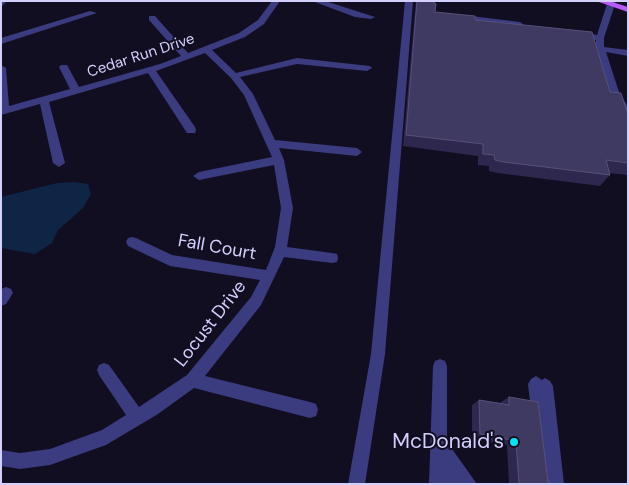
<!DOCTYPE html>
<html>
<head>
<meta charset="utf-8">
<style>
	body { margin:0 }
	#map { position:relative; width:629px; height:485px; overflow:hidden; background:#110e21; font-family:"DM Sans",sans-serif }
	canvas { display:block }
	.frame { position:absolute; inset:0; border:2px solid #d4d0fe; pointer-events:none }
</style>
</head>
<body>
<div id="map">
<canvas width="629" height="485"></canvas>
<div class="frame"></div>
</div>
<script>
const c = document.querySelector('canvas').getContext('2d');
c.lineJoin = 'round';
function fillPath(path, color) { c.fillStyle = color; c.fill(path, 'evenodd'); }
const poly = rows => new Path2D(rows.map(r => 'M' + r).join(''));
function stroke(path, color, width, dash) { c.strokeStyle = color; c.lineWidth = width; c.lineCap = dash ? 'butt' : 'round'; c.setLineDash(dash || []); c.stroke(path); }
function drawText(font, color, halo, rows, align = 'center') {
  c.font = font + ' "DM Sans",sans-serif'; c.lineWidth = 4; c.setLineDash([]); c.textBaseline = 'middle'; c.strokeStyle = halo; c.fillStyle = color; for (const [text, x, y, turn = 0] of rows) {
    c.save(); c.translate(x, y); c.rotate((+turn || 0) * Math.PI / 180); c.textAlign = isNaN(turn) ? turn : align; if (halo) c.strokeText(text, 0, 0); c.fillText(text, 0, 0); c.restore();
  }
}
const water = poly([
	[74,182,88,184,91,194,83,208,58,230,52,243,35,254,1,248,1,197,57,183]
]);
const minor = poly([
	[1,1,7,1,1,7,1,1],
	[272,1,280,1,264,24,245,37,212,50,236,73,297,58,370,66,372,68,367,71,297,64,240,77,253,94,275,140,357,148,362,152,357,156,279,148,284,160,293,208,287,247,332,253,337,254,338,258,337,262,332,263,284,257,261,305,205,376,310,402,316,404,318,410,316,416,310,418,194,388,158,414,106,445,50,465,20,469,1,466,1,450,20,453,50,449,102,430,126,415,99,375,97,370,99,365,104,363,109,365,139,407,187,375,251,297,260,280,170,266,128,246,126,242,128,238,132,237,136,238,172,255,266,270,275,247,281,208,274,165,199,180,193,176,199,172,272,157,244,95,231,78,205,53,156,71,195,127,196,130,195,133,187,133,148,73,49,102,65,163,59,167,53,163,40,104,1,115,1,65,6,68,9,106,70,89,59,67,61,65,67,65,79,87,160,64,181,56,149,20,149,16,155,16,188,53,239,33,258,20,272,1],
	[312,1,325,1,375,17,371,19,355,17,312,1],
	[405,1,413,1,385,354,365,484,348,484,371,354,405,1],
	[608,1,616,1,604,38,604,47,628,50,628,56,606,52,619,92,628,107,628,123,623,120,609,92,596,49,596,40,573,34,577,31,597,35,608,1],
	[90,11,97,13,1,44,1,38,90,11],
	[455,14,520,22,524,25,520,28,458,18,454,16,455,14],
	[6,287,11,289,13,293,6,304,1,306,1,289,6,287],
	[440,359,445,361,447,366,447,442,477,484,429,484,433,366,435,361,440,359],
	[536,376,542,380,545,378,550,381,553,386,564,484,547,484,543,444,536,443,534,437,528,384,531,379,536,376]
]);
const major = poly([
	[596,1,609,1,628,7,628,12,596,1]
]);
const wall = poly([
	[416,1,435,1,435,12,475,20,610,92,628,115,628,175,609,173,610,175,600,186,498,173,489,171,489,166,478,165,478,156,403,146],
	[509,397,548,482,553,484,509,484,507,445,472,438,472,405,479,400,501,403,501,402]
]);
const building = poly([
	[417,1,432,1,436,4,435,12,475,16,475,20,592,32,610,92,621,93,628,115,628,163,606,160,610,175,504,162,495,160,494,155,483,154,483,144,406,135,417,1],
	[509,397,538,402,548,482,553,484,519,484,516,441,480,434,479,400,509,405,509,397]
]);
const markers = [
	[514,442,5,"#07e2f2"]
];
const farStreetnames = [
	["Cedar Run Drive",141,56,-18]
];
const streetNames = [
	["Fall Court",217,248,10],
	["Locust Drive",211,324,-52]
];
const nearPoinames = [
	["McDonald's",504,442]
];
fillPath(water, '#0e2546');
fillPath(minor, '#3b3b7f');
fillPath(major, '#b95bfa');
fillPath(wall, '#2e284f');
fillPath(building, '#3f3a62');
stroke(building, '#57517a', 1);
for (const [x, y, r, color] of markers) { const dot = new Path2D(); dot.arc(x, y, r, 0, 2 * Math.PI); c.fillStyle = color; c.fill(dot); stroke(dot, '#110e21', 2); }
drawText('15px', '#d4d0fe', '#110e21', farStreetnames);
drawText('18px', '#d4d0fe', '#110e21', streetNames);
drawText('21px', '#d4d0fe', '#110e21', nearPoinames, 'right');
</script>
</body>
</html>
